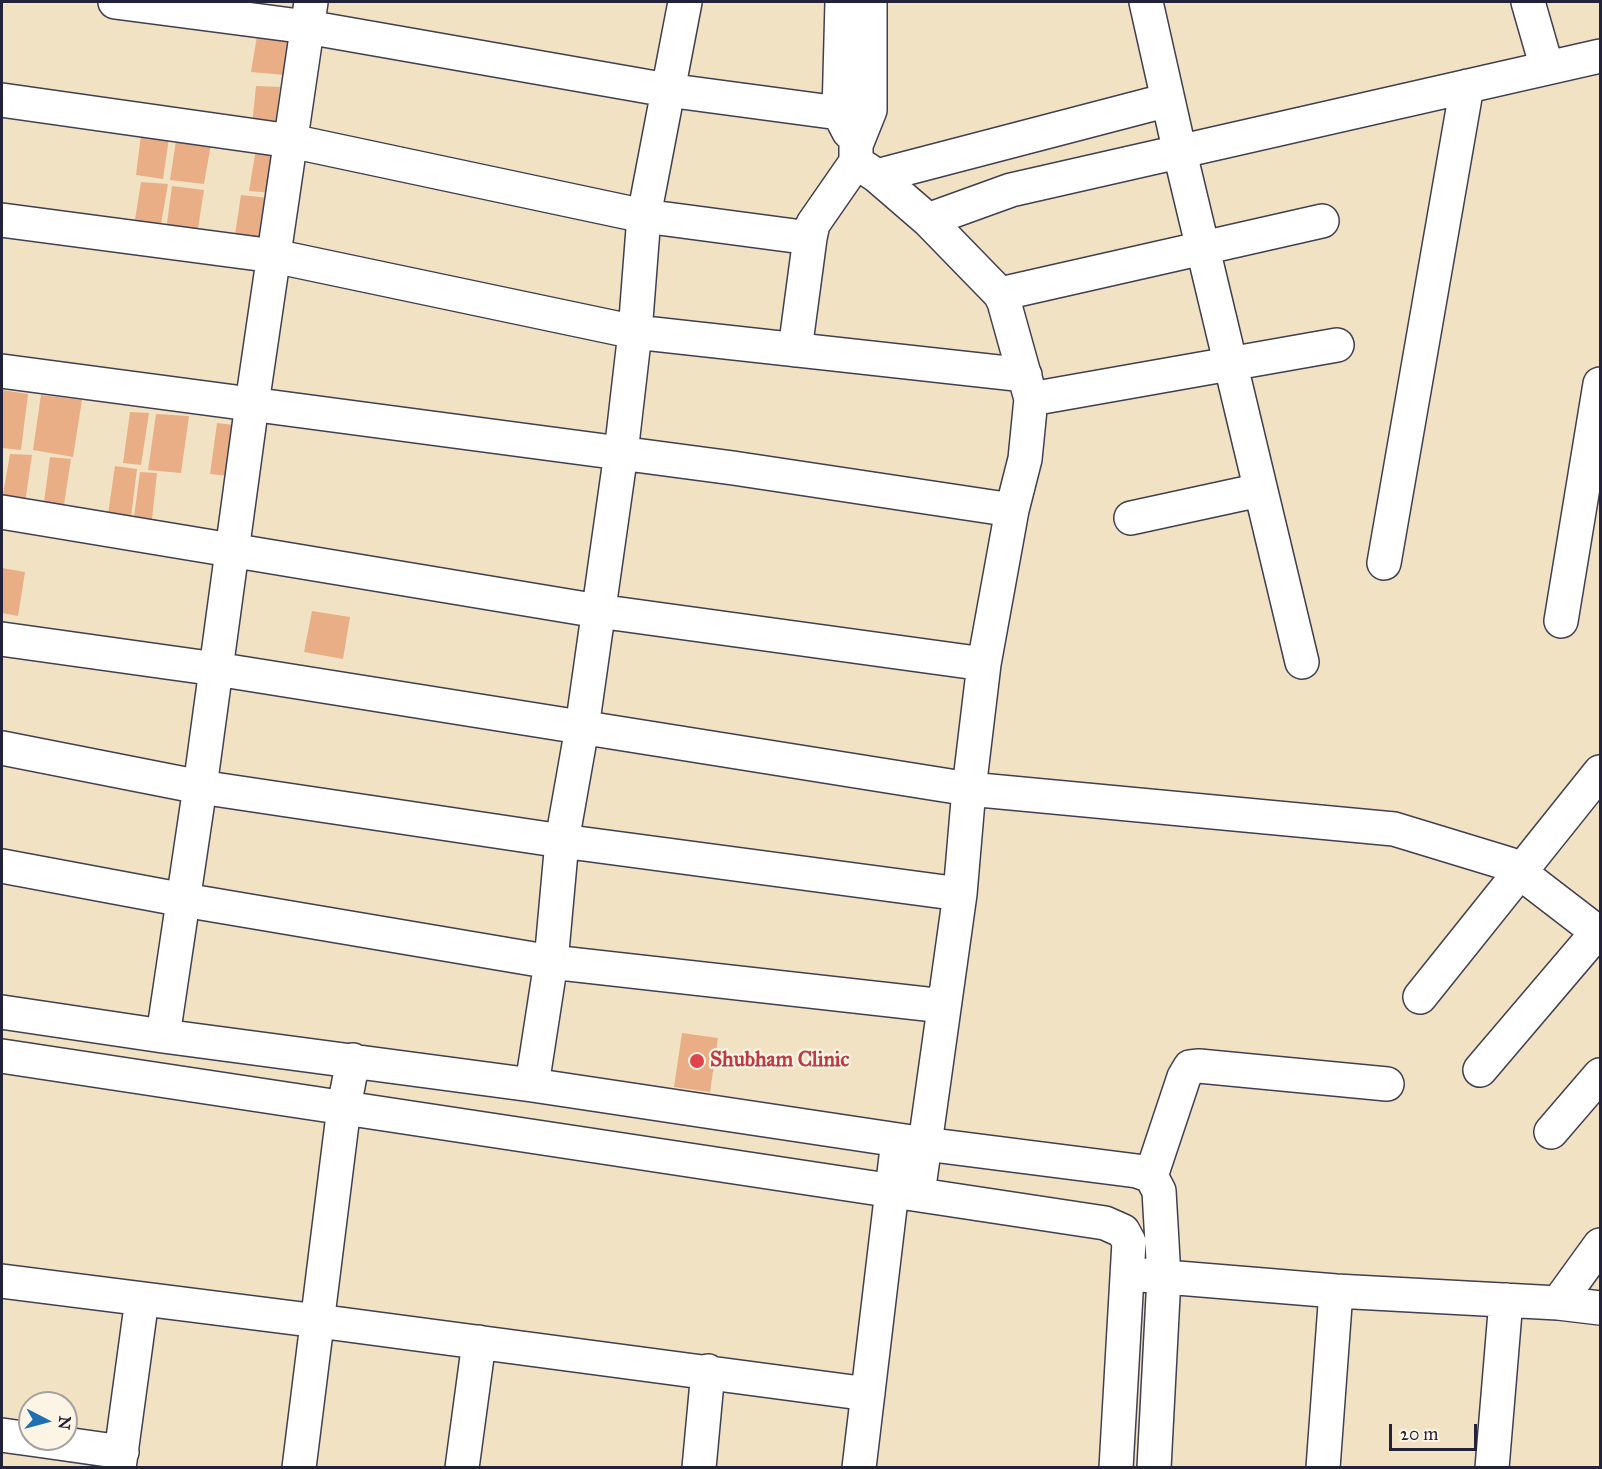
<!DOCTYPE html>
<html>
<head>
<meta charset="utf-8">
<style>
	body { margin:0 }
	#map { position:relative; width:1602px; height:1469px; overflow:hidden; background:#f2e2c4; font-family:"IM FELL Great Primer",serif }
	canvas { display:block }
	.frame { position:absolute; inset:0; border:3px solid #22223b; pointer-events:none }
	.north { position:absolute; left:18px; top:1391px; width:60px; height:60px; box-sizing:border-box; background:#fcf5e5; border:2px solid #a5a1a1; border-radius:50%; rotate:96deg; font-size:16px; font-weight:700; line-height:24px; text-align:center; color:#22223b }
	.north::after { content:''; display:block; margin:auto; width:21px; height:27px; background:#1f6fb2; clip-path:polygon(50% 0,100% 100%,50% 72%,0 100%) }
	.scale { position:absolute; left:1389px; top:1424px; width:88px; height:27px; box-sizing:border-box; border:3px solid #22223b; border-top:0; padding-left:8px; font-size:18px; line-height:21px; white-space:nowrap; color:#22223b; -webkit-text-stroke:4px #fcf5e5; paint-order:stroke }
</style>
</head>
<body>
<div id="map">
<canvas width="1602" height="1469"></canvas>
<div class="frame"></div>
<div class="north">N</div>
<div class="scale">20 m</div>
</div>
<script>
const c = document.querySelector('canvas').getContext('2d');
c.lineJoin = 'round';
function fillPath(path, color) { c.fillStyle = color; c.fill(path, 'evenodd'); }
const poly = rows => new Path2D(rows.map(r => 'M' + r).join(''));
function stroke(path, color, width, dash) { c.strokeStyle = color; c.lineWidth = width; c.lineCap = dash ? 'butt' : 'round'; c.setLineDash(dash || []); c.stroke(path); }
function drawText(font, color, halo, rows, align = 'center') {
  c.font = font + ' "IM FELL Great Primer",serif'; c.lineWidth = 4.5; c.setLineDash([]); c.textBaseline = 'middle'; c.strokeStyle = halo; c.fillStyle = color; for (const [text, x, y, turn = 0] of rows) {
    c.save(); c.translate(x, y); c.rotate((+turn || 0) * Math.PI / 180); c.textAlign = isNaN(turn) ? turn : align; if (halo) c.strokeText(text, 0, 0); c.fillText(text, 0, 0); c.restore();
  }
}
const building = poly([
	[258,30,302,34,296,76,251,72],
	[256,86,280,87,275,128,252,125],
	[142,127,170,131,163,179,136,175],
	[177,134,212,138,204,184,170,180],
	[256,148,280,150,273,193,249,191],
	[141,182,168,184,160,230,134,226],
	[172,186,204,190,197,235,166,231],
	[241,195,279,199,272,245,234,241],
	[2,390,28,394,21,450,2,448],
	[41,395,82,400,73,457,33,450],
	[130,412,149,413,141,465,123,463],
	[156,414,189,416,181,473,148,470],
	[217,423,242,426,237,477,210,474],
	[10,454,32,455,25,503,2,500],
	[50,457,71,459,64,505,44,502],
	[115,466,137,469,131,517,108,514],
	[140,472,157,473,152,519,134,517],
	[2,568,25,572,18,616,2,613],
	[312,611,350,617,343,659,304,652],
	[682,1033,718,1038,710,1092,674,1087]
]);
const street = poly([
	[115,2,307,27,667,90,839,113,870,110],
	[842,2,839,113,849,132],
	[870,2,870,110,856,145,856,162,877,176,928,220,1000,294,1004,302,1031,399,1025,459,1012,510,984,664,969,789,960,894,918,1194],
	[1146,2,1180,153,1302,662],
	[1528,2,1547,68],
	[2,100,291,141,644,216,810,238],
	[877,176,1168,100],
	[2,220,274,256,635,332,1025,375],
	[928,220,1011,190,1600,56],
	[1000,294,1322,221],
	[795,350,810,238,813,224,856,162],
	[2,371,733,468,1012,510],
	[1031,399,1337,345],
	[2,512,598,611,984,664],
	[1131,518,1260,490],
	[1384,563,1467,86],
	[1561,621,1600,384],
	[2,639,216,669,969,789,1394,829,1509,864,1600,934],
	[2,748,200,787,562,841,960,894],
	[2,866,184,900,551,962,944,1006],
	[1420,997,1600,772],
	[2,1012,163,1036,532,1085,925,1144,1137,1171,1151,1176,1159,1191,1164,1277,1154,1468],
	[163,1036,200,787,252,404,311,2],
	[2,1056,1105,1223,1123,1231,1129,1242,1116,1468],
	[1480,1070,1600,929],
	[532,1085,551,962,562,841,582,728,621,453,635,332,644,216,685,2],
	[1551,1132,1600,1075],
	[1151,1176,1184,1077,1190,1067,1199,1066,1387,1084],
	[1141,1275,1336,1291,1558,1303,1600,1308],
	[2,1281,318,1321,868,1394],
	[1558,1303,1600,1245],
	[2,1435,30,1439],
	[30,1439,122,1452],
	[119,1468,142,1299],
	[299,1468,344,1107,353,1060],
	[462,1468,479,1342],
	[699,1468,708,1371],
	[859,1468,898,1140],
	[1323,1468,1336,1291],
	[1492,1468,1506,1300]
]);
const markers = [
	[697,1061,8,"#e0444e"]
];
const healthNames = [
	["Shubham Clinic",710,1061]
];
fillPath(building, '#eaae87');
stroke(street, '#413f50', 36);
stroke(street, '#fff', 33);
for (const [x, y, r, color] of markers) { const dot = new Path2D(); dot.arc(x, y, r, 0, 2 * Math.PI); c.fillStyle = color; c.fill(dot); stroke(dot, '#fcf5e5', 2); }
drawText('bold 21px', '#be3a42', '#fcf5e5', healthNames, 'left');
</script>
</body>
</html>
